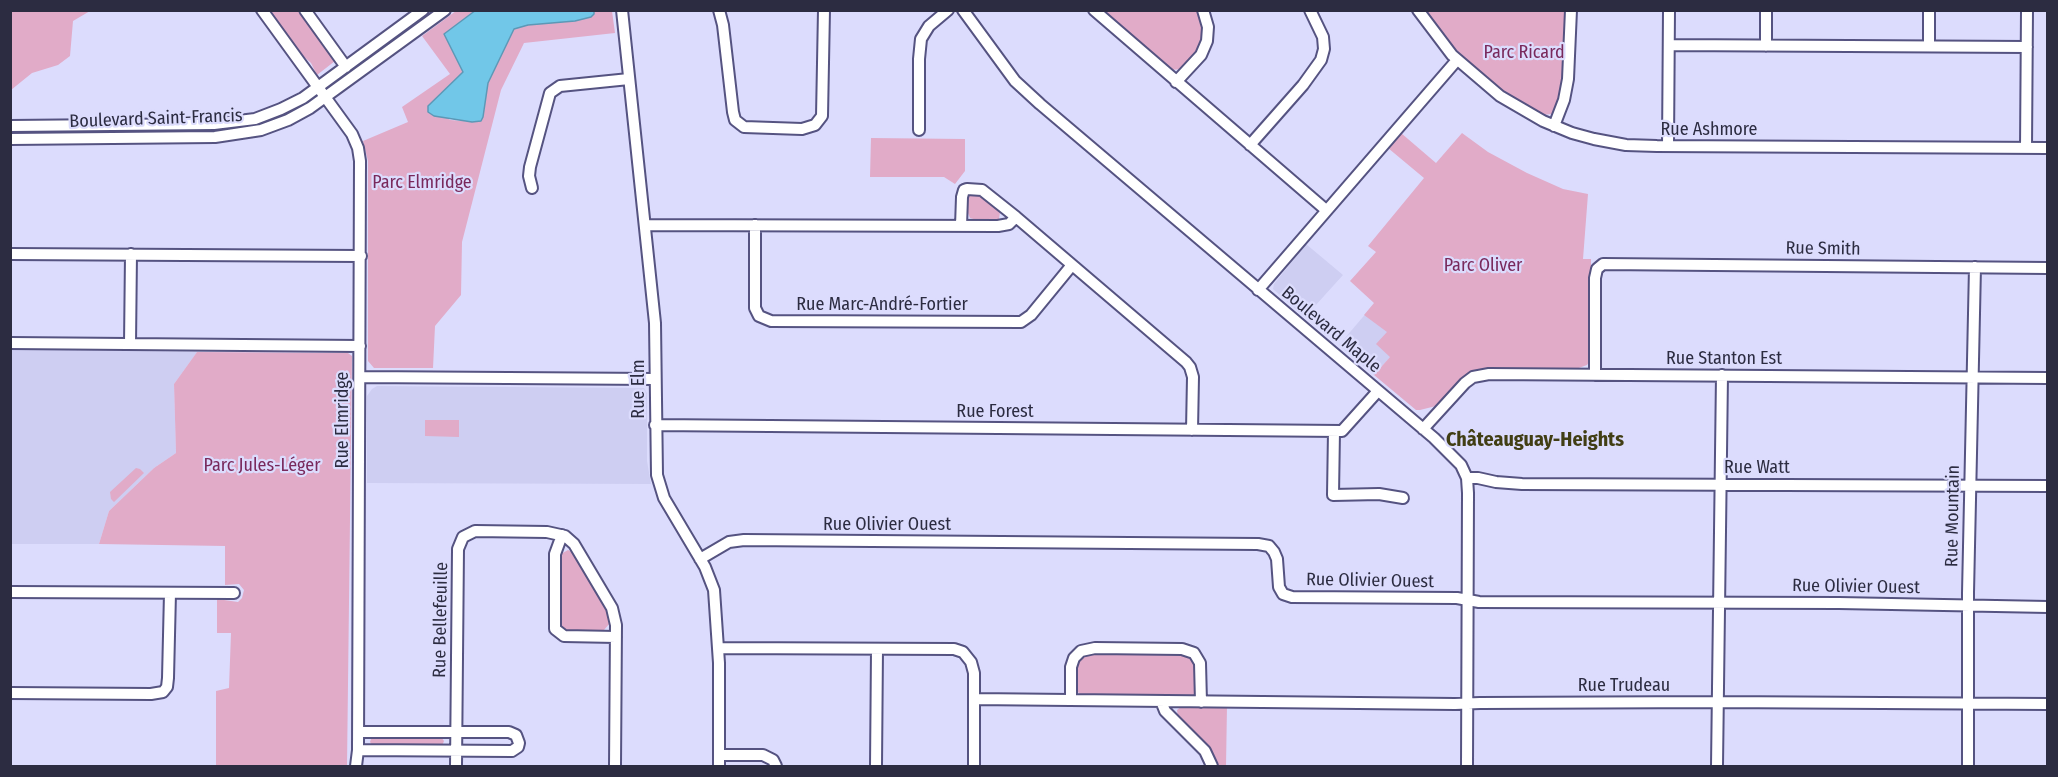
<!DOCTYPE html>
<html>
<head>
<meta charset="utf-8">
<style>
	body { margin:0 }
	#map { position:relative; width:2058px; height:777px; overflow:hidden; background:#dcdcfd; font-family:"Fira Sans Condensed",sans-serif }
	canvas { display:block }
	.frame { position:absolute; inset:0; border:12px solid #2c2c41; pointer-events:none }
</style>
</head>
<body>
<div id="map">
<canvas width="2058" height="777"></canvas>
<div class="frame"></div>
</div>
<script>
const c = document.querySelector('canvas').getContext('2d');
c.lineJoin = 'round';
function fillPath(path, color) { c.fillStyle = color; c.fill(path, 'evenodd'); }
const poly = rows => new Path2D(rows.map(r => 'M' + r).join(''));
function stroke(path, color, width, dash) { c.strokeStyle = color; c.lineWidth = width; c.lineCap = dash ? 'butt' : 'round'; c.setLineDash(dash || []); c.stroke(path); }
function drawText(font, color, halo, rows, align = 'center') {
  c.font = font + ' "Fira Sans Condensed",sans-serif'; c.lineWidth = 4.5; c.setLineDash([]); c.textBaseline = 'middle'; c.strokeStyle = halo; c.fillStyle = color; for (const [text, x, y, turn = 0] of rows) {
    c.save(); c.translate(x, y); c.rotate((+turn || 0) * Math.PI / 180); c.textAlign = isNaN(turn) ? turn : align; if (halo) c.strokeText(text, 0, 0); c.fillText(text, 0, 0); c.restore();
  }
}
const built = poly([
	[1306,244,1343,275,1305,317,1273,289,1274,284],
	[1374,304,1410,335,1374,375,1339,345],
	[11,349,197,352,174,384,176,453,154,468,109,511,99,544,11,544],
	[377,386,644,388,647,393,647,461,651,484,367,483,367,396,372,389]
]);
const green = poly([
	[14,10,90,11,73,21,70,56,58,65,32,73,11,90,10,13],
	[269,11,298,11,335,61,317,75,311,63,302,55],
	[456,11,476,11,444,34,463,72,428,106,450,120,477,122,483,117,488,83,514,29,528,25,575,21,591,17,594,11,612,11,615,33,524,43,501,90,462,242,461,295,435,326,433,368,374,368,368,361,368,161,363,141,408,122,402,107,450,74,422,36],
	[1101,11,1199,11,1205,32,1198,52,1182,69,1171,70],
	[1424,11,1567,11,1567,51,1559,102,1553,114,1541,115,1514,99,1475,69,1446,39],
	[1401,133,1436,163,1462,133,1488,152,1527,173,1563,189,1588,194,1583,259,1591,259,1591,359,1587,365,1576,369,1480,370,1462,379,1436,406,1420,410,1416,410,1374,375,1390,357,1376,344,1387,332,1364,315,1374,303,1350,281,1376,252,1368,246,1424,178,1388,148],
	[871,138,965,139,965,171,955,184,944,177,870,177],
	[972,194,983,197,1000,212,999,219,977,220,970,218,968,213,967,201,968,197],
	[197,352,348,353,352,356,347,766,216,766,216,691,229,688,231,633,217,633,217,599,238,602,242,598,244,590,239,584,225,585,225,546,99,544,109,511,154,468,176,453,174,384],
	[425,420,459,420,459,437,425,436],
	[136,468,140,469,144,473,114,502,111,499,110,492],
	[568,550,572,552,576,558,607,610,610,623,604,630,569,631,560,629,560,557,561,554],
	[1092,652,1188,655,1195,663,1196,694,1193,696,1080,694,1077,691,1075,685,1077,661,1081,656],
	[1182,706,1227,706,1226,766,1216,766,1178,718,1177,710],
	[372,736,441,737,444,741,442,746,373,746,370,742]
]);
const water = poly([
	[476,10,594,10,594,14,591,17,575,21,528,25,514,29,488,83,483,117,481,121,472,122,434,116,428,112,428,106,463,72,444,34,476,10]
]);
const minor = poly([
	[262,10,352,134,358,148,360,161,358,750,356,766],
	[305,10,346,67],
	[622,10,655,323,657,475,664,498,705,567,714,590,719,663,719,766],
	[719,10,723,25,733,112,735,120,744,127,802,129,815,125,822,116,824,10],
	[963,10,1015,81,1040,104,1434,438,1461,465,1467,478,1468,493,1467,766],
	[1094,10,1326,210],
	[1418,10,1452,55,1500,96,1543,121,1572,133,1594,139,1626,145,1657,146,2048,148],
	[1929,10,1929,46],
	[1670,45,2027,47],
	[1766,46,1766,10],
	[1176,82,1201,55,1207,41,1208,27,1203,10],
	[10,126,214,124,255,119,281,109,303,98,423,10],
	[1554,126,1564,100,1568,79,1571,10],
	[919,130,919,59,921,39,929,26,948,10],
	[10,139,215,137,261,130,288,120,310,108,445,10],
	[1250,145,1303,85,1321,60,1324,49,1323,37,1310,10],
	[1668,146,1669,10],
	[2026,148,2027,10],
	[532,188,529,176,530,167,550,93,560,86,629,79],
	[645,225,998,226,1009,224,1016,217,1186,362,1190,367,1193,377,1192,430],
	[755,225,755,308,759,316,771,321,1021,322,1031,315,1072,265],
	[961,226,962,197,964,190,967,189,982,190,1016,217],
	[10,254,361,256],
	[1258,290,1457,60],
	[10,343,360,346],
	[130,344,131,254],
	[1595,375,1595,278,1597,269,1603,264,2048,268],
	[360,377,655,379],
	[655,425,1342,431,1378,391],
	[1423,429,1465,383,1473,377,1489,374,2048,378],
	[1334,431,1333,495,1379,494,1403,498],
	[1467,478,1478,478,1496,482,1522,484,2048,486],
	[562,535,555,554,555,629,564,636,616,637],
	[700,559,729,542,744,540,1258,544,1269,546,1274,552,1277,559,1279,587,1283,594,1292,597,1457,598,1479,602,1839,603,2048,607],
	[10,592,234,593],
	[718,648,954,649,963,652,971,662,974,673,974,766],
	[10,693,151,694,163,692,167,687,168,678,170,593],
	[974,699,1455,704,1480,703,1717,702,2048,704],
	[1071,699,1071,667,1074,658,1081,651,1095,648,1182,649,1194,653,1200,663,1201,702],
	[1161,701,1165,711,1205,751,1212,766],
	[358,732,509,732,516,735,519,743,518,747,512,751,358,750],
	[719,755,763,755,773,760,776,766],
	[456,766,458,549,463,537,475,531,547,532,565,536,574,544,612,608,616,625,615,766],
	[876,766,877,649],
	[1717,766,1722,375],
	[1968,766,1968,593,1975,267]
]);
const parkNames = [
	["Parc Ricard",1524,53],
	["Parc Elmridge",422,183],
	["Parc Oliver",1483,266],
	["Parc Jules-Léger",262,466]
];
const streetNames = [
	["Boulevard Saint-Francis",156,119,-2],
	["Rue Ashmore",1709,130],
	["Rue Smith",1823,249,1],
	["Rue Marc-André-Fortier",882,305],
	["Boulevard Maple",1331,330,40],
	["Rue Stanton Est",1724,359],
	["Rue Elm",639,389,-90],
	["Rue Forest",995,412],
	["Rue Elmridge",343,420,-90],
	["Rue Watt",1757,468],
	["Rue Mountain",1953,516,-89],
	["Rue Olivier Ouest",887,525],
	["Rue Olivier Ouest",1370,581,1],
	["Rue Olivier Ouest",1856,587,1],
	["Rue Bellefeuille",441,620,-89],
	["Rue Trudeau",1624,686]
];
const neighbourhoodNames = [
	["Châteauguay-Heights",1535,440]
];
fillPath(built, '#cecef2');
fillPath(green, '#e1abc8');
fillPath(water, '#71c7e8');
stroke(water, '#5c98b6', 1.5);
stroke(minor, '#555381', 14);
stroke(minor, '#fff', 10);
drawText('18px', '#79295c', '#dcdcfd', parkNames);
drawText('18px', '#2c2c41', '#dcdcfd', streetNames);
drawText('bold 20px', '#413e14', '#dcdcfd', neighbourhoodNames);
</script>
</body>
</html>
